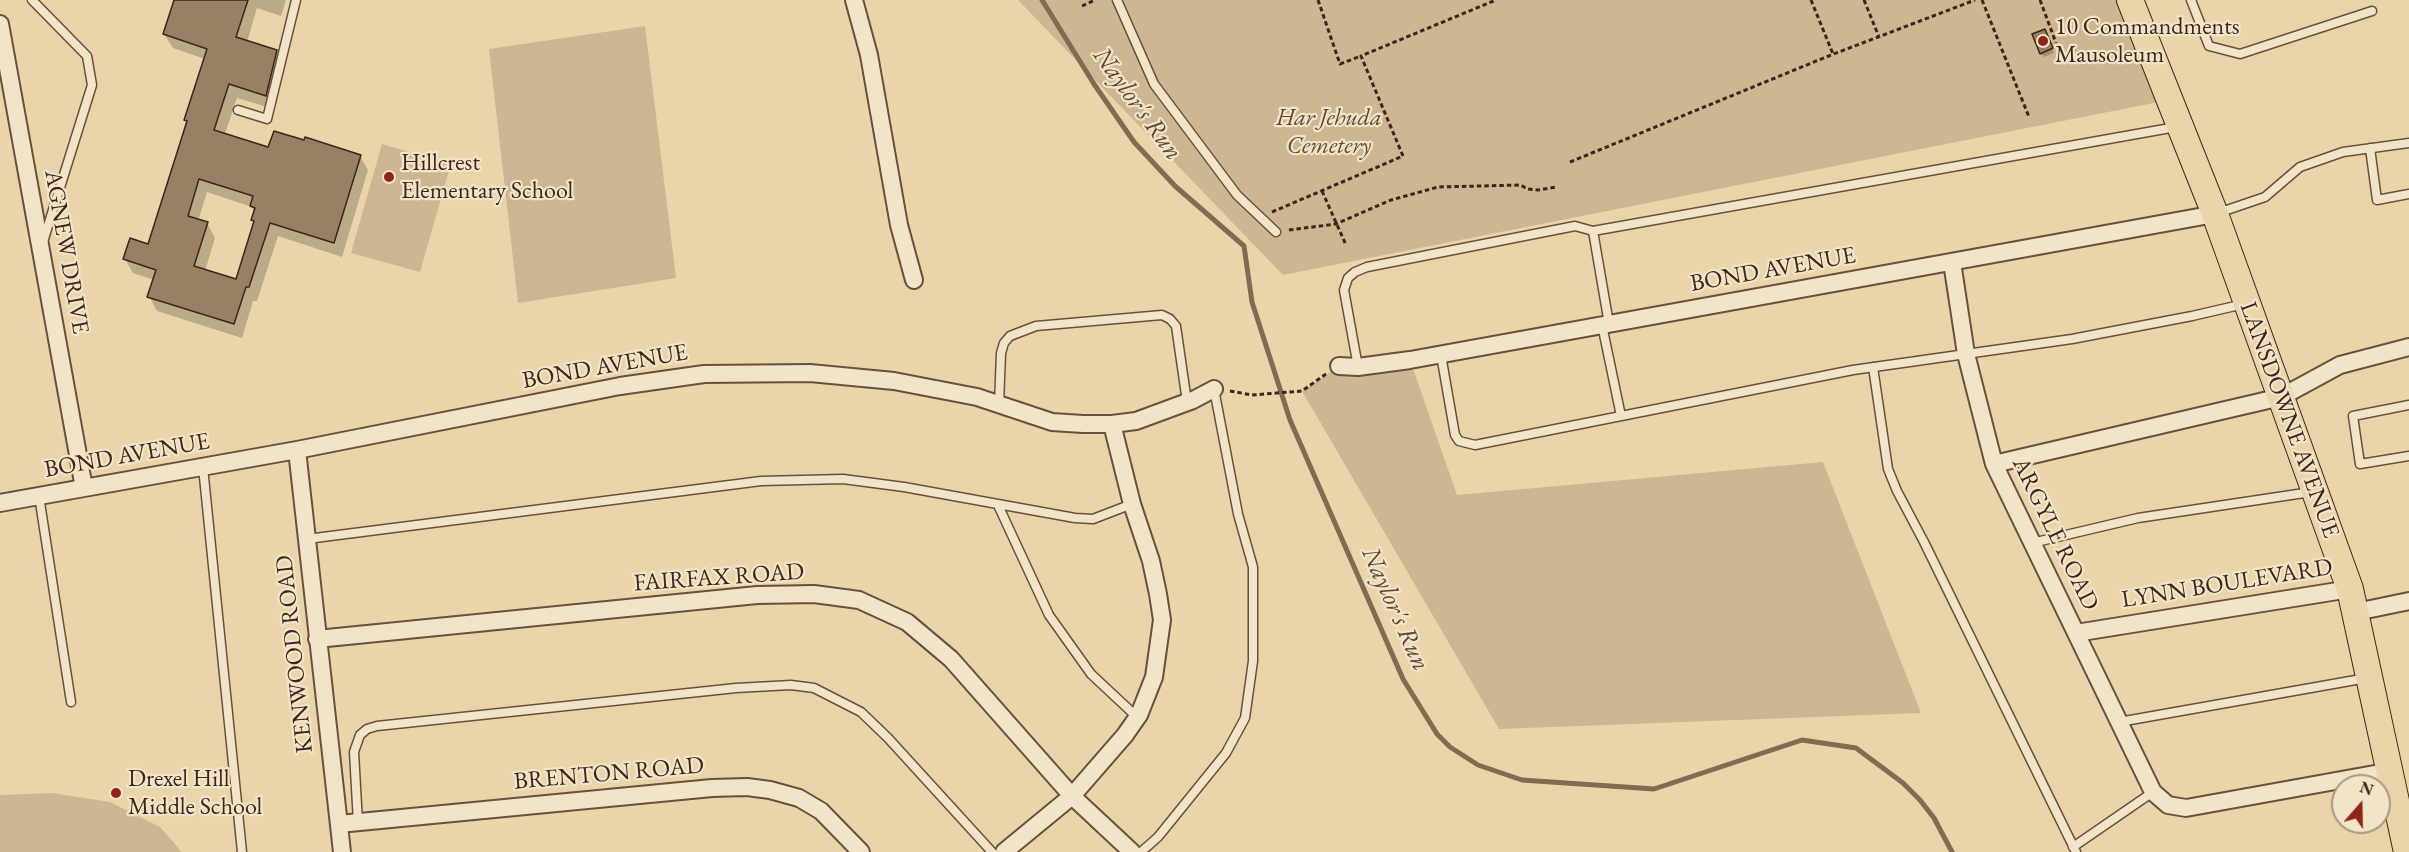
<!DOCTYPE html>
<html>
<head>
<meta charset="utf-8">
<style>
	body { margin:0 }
	#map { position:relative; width:2409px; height:852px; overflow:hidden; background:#ead5aa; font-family:"EB Garamond",serif }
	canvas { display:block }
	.north { position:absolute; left:2331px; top:774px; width:60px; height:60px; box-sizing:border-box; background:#f1e4c8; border:2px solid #a99782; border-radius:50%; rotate:20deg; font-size:16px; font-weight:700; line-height:24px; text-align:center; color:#3e241a }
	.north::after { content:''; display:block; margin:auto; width:21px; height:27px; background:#8f2418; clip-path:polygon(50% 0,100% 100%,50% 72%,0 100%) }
</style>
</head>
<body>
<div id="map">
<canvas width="2409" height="852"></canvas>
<div class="north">N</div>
</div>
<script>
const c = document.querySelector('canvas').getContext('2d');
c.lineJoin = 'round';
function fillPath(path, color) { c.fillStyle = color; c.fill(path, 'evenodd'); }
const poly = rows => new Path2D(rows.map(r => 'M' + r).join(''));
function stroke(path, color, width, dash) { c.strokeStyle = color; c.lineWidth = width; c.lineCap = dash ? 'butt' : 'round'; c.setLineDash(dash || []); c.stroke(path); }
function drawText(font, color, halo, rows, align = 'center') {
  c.font = font + ' "EB Garamond",serif'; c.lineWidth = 4.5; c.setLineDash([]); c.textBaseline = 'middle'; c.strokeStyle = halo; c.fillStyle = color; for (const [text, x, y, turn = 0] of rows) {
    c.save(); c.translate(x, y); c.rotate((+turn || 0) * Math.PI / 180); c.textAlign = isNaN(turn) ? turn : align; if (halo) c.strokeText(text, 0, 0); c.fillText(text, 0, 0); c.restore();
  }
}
const green = poly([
	[1018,0,2130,0,2169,100,1283,275],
	[645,26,676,278,518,303,489,49],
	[382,144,451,164,420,272,351,253],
	[1410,360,1457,495,1823,462,1921,713,1499,729,1302,391,1339,366],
	[52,793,110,802,160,827,182,852,0,852,0,795]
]);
const shadow = poly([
	[175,0,286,0,281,16,257,8,247,42,276,51,284,65,274,109,237,98,225,134,269,149,360,156,368,170,342,257,278,236,257,301,253,301,242,338,157,311,149,296,154,280,133,273,125,259,149,246,188,124,185,120,205,59,173,48,164,34],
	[207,192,252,207,255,213,253,220,255,223,237,281,205,271,215,238,207,223,198,221],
	[2047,35,2054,53,2044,57,2041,53]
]);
const stream = poly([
	[1042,0,1094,84,1134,142,1175,186,1244,246,1252,302,1290,420,1403,679,1437,734,1450,747,1478,765,1522,780,1654,789,1802,740,1856,748,1903,783,1920,800,1934,818,1952,852]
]);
const building = poly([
	[174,0,248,0,236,37,277,50,266,96,229,84,214,130,268,147,274,131,304,140,305,137,361,155,334,243,270,223,249,287,246,287,234,324,147,297,156,270,123,259,130,238,148,244,187,121,184,120,207,49,163,34,174,0],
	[199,179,253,196,250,206,255,208,251,220,254,221,236,279,194,266,208,222,188,216,199,179],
	[2045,29,2053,48,2040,54,2032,34,2045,29]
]);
const path = poly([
	[1318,0,1340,64,1361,56],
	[1811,0,1833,54],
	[1864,0,1879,37],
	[1982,0,2029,117],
	[2040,0,2056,43],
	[1082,6,1095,0],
	[1570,162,1831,55,1975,0],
	[1322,191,1346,245],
	[1272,212,1403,156,1361,56,1496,0],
	[1289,230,1336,224,1391,200,1438,187,1521,185,1527,189,1538,190,1556,187],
	[1230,391,1252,395,1302,391,1326,374]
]);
const lane = poly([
	[32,0,87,56,92,85,43,242],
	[1117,0,1154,84,1237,195,1276,232],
	[2191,0,2209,46,2240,54,2372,11],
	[238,110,267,119,296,0],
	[2370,148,2377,200,2409,194],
	[2218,213,2265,197,2300,167,2343,152,2409,143],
	[1609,324,1593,231,2176,127],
	[1602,325,1621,416],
	[1441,355,1455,435,1459,441,1475,445,1853,370,2072,339,2192,316,2244,304],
	[1358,367,1344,290,1348,278,1355,272,1367,267,1575,226,1593,231],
	[1873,367,1888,469,1897,491,1924,542,2076,852],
	[999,404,1001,353,1004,343,1010,336,1036,326,1162,315,1170,319,1176,326,1187,402],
	[2409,405,2353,416,2360,464,2409,456],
	[203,467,242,852],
	[39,496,71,702],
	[998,505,1049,615,1091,674,1137,717],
	[307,539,761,481,843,479,904,487,1075,518,1093,519,1132,504],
	[2032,543,2138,518,2311,492],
	[2119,722,2367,678],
	[358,823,354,752,360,735,367,729,377,726,736,688,791,685,814,688,861,712,888,738,992,852],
	[2073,847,2153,792],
	[1141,852,1158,837,1226,753,1245,718,1253,661,1253,567,1238,514,1214,389]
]);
const street = poly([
	[854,0,869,55,899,225,914,280],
	[0,24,84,488],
	[1952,262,1966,354,1994,464,2153,792,2168,805,2186,808,2391,771],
	[1339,366,1358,367,1410,360,2215,214],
	[297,450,342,852],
	[1994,464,2281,397,2340,365,2409,347],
	[0,503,297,450,620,386,704,374,810,373,894,381,977,397,1052,422,1083,424,1112,424,1136,421,1193,400,1214,389],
	[2356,612,2409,601],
	[2076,633,2350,589],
	[317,639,757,595,814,594,859,600,907,622,951,659,1072,796,1132,852],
	[339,824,712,788,747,787,770,790,799,798,821,811,861,852],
	[1004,852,1072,796,1125,735,1139,715,1154,677,1162,620,1158,594,1151,561,1132,504,1112,424]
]);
const primary = poly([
	[2130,0,2215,214,2350,589,2407,852]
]);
const markers = [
	[2043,41,6,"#8f2418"],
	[389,177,6,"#8f2418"],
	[116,793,6,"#8f2418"]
];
const poiNames = [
	["10 Commandments",2055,27],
	["Mausoleum",2055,55],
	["Hillcrest",401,163],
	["Elementary School",401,191],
	["Drexel Hill",128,779],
	["Middle School",128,807]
];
const parkNames = [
	["Har Jehuda",1329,118],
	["Cemetery",1329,146]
];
const streetNames = [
	["AGNEW DRIVE",66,252,80],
	["BOND AVENUE",1773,270,-10],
	["BOND AVENUE",605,367,-10],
	["LANSDOWNE AVENUE",2289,420,70],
	["BOND AVENUE",127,456,-10],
	["ARGYLE ROAD",2055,534,64],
	["FAIRFAX ROAD",719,578,-4],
	["LYNN BOULEVARD",2227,584,-9],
	["KENWOOD ROAD",295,654,-96],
	["BRENTON ROAD",609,774,-5]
];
const waterNames = [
	["Naylor's Run",1137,104,54],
	["Naylor's Run",1395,609,66]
];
fillPath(green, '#cdb792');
fillPath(shadow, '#0003');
stroke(stream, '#826a53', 5);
fillPath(building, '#978065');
stroke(building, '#3e241a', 1.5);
stroke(lane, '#69503e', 11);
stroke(street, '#69503e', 20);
stroke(primary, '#3e241a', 28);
stroke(path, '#3e241a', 3, [4.5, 3]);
stroke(lane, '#f1e4c8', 8);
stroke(street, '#f1e4c8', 16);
stroke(primary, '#ead5aa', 26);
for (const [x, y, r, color] of markers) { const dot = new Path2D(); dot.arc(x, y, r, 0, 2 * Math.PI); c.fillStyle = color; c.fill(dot); stroke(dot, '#f1e4c8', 2); }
drawText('24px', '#3e241a', '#f1e4c8', poiNames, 'left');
drawText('italic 24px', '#624938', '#f1e4c8', parkNames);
drawText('24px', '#3e241a', '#f1e4c8', streetNames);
drawText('italic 26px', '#604736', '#f1e4c8', waterNames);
</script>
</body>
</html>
